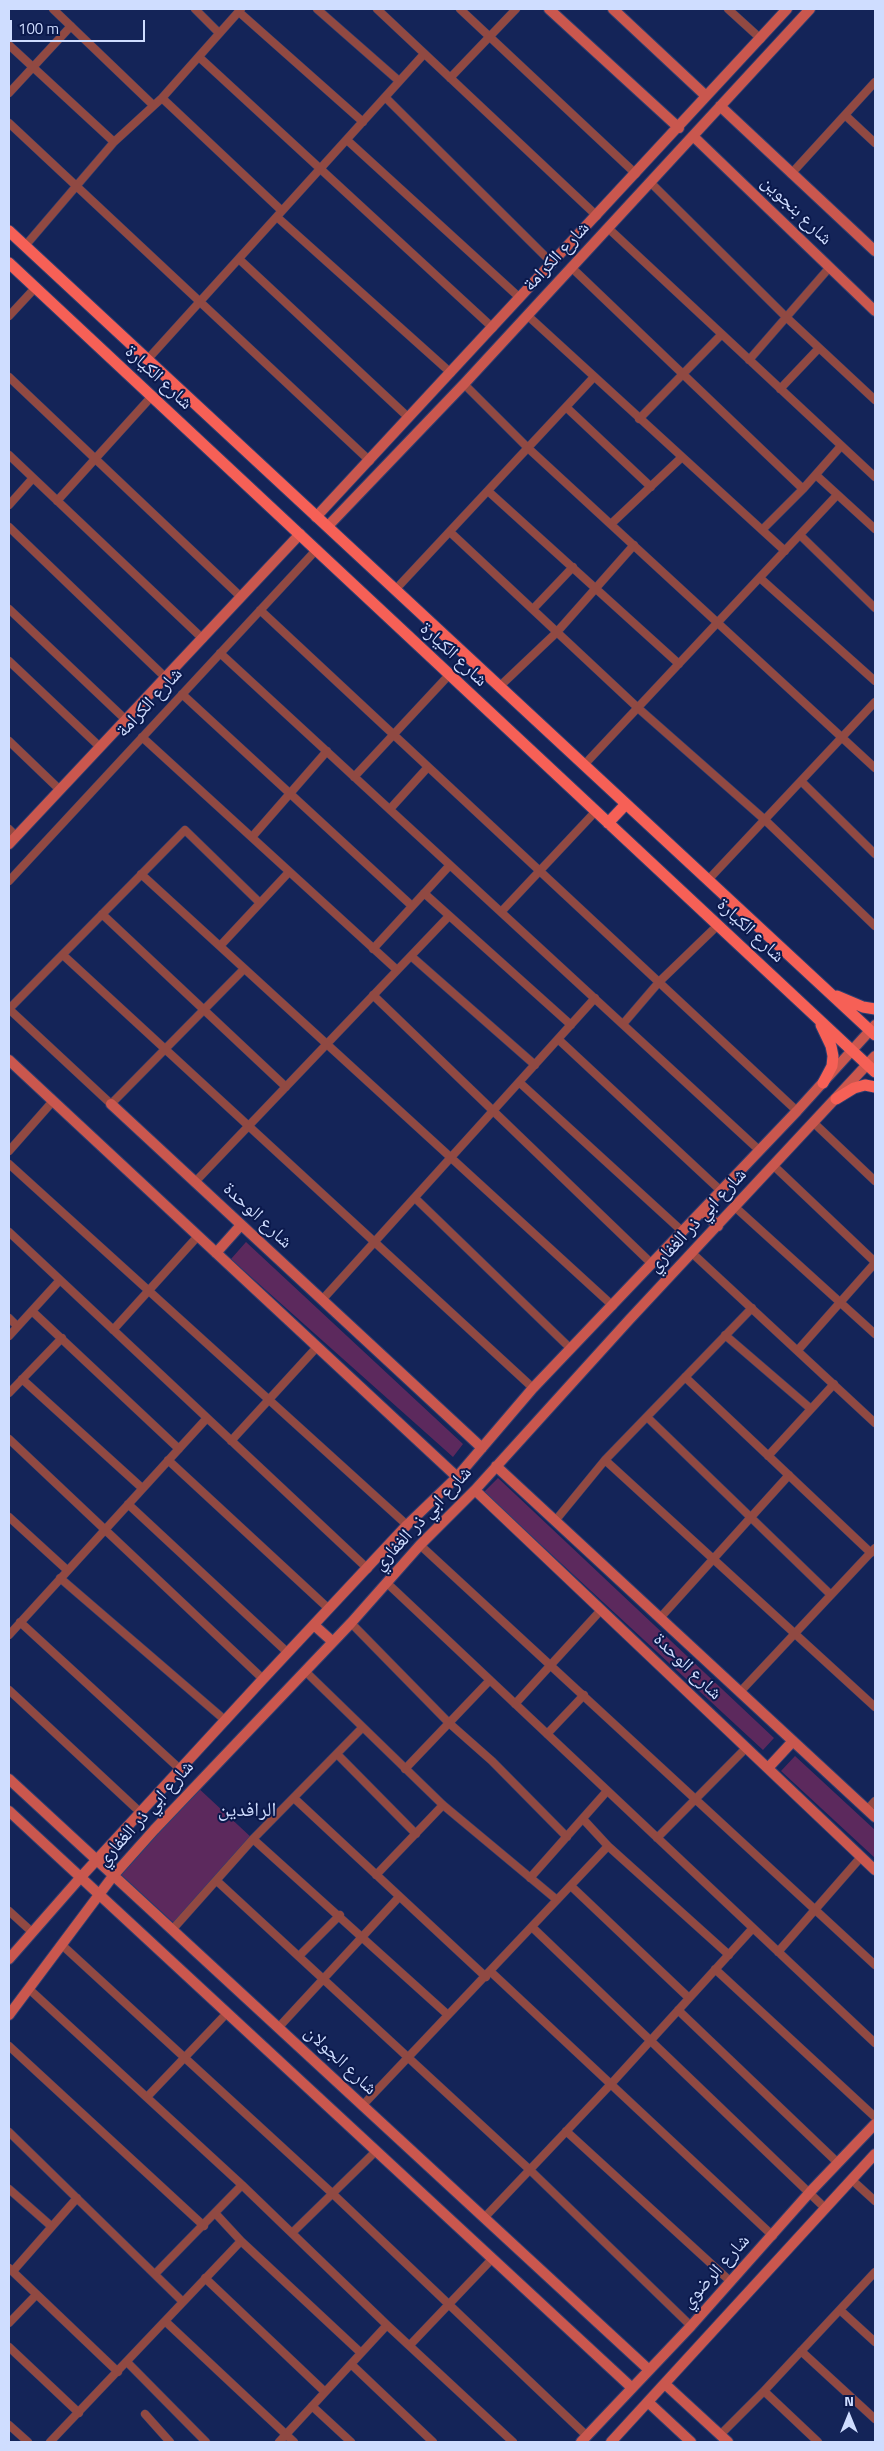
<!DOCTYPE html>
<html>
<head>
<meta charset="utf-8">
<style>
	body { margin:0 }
	#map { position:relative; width:884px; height:2451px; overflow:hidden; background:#142458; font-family:"Titillium Web",sans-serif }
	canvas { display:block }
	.frame { position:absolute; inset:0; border:10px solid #cfddff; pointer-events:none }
	.north { position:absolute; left:824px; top:2391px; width:50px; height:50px; -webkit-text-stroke:4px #0b194c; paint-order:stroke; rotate:0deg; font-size:14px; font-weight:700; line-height:20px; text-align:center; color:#cfddff }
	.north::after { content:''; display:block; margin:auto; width:18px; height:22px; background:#cfddff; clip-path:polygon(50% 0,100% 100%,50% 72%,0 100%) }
	.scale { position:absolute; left:10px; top:20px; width:135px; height:22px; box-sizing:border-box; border:2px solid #cfddff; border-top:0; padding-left:6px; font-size:15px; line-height:18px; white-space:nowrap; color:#cfddff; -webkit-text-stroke:4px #0b194c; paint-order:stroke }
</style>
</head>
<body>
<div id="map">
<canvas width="884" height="2451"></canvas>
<div class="frame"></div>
<div class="north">N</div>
<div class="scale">100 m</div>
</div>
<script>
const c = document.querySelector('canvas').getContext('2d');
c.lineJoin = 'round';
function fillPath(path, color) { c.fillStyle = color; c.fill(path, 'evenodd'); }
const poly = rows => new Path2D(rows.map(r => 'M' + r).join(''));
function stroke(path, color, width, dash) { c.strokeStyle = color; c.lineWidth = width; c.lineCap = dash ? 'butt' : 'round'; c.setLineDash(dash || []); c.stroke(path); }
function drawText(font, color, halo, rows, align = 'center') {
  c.font = font + ' "Titillium Web","Noto Naskh Arabic",sans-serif'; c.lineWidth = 4; c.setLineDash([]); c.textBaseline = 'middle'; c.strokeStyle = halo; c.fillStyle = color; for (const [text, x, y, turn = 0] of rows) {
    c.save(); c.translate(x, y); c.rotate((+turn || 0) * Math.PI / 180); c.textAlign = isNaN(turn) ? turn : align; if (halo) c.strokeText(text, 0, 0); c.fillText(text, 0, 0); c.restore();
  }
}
const green = poly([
	[246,1242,463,1444,453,1457,231,1259],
	[498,1478,774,1738,763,1750,484,1492],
	[795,1756,875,1830,875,1858,781,1771],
	[195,1785,253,1839,175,1924,117,1871]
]);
const street = poly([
	[53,9,153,105],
	[195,9,219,33],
	[317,9,399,81],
	[377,9,597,216],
	[460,9,636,174],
	[728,9,761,39],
	[239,12,363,122],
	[9,45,114,142],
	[199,57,493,328],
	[450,78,516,9],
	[9,93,71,26],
	[385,97,553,264],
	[162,98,282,211],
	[845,115,875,143],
	[9,123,370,461],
	[347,140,520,298],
	[791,174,875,82],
	[650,182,786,317,875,400],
	[277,217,451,373],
	[608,228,875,477],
	[25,246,114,142,162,98,241,9],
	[239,259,409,418],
	[571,267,803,489],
	[527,315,785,551],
	[9,316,35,288],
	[147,360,424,54],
	[749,360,829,268],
	[9,377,241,597],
	[464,384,528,448,875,768],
	[780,389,819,348],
	[566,407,651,487],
	[639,419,721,335],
	[9,455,203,639],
	[816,475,875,529],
	[488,491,679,664],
	[57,501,152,396],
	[9,505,33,478],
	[611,524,682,457],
	[9,527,166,678],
	[762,530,803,489,841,446],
	[450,532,638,708,765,820,875,926],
	[800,535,875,608],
	[760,578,875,681],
	[395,590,593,378],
	[9,609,126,720],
	[533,609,573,567],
	[260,610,797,1111],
	[220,653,759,1150],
	[9,661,100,747],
	[499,687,557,632,634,545],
	[182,694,412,906],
	[142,737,397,970],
	[9,741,60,790],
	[584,765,837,495],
	[354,777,449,675],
	[801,781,875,854],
	[390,809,428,767],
	[9,829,16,836],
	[252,837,327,751],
	[141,874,613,1306],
	[708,880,875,702],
	[9,881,317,549],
	[424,893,571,1025],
	[501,912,595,812],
	[102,914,286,1087],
	[220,946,289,872],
	[373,949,450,865],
	[63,955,533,1388],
	[411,956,535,1065],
	[373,995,652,1264],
	[9,1009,185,830,260,903],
	[9,1009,111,1104,244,969],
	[623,1024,659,982,718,925],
	[558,1039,720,1190],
	[519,1082,683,1232],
	[815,1124,875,1181],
	[9,1151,53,1101],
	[9,1164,407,1525],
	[774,1166,875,1262],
	[195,1182,449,916],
	[415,1198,571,1349],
	[735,1207,875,1334],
	[9,1232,368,1569],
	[692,1253,875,1423],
	[322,1300,595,998],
	[32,1311,179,1449],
	[9,1318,17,1326],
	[113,1330,198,1236],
	[725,1335,811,1409],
	[9,1336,60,1280],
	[798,1350,875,1263],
	[685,1377,871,1553],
	[22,1379,142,1488],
	[9,1393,62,1338],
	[647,1417,831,1595],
	[9,1439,263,1679],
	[231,1441,317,1347],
	[768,1456,834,1384],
	[168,1460,329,1609],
	[605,1460,875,1707],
	[128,1504,287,1652],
	[9,1517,67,1570],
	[555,1521,605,1460,752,1308],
	[420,1545,875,1965],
	[60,1578,226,1721],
	[387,1583,875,2043],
	[660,1618,789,1475],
	[20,1622,181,1770],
	[351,1623,449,1723,492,1761,567,1837],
	[9,1635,207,1418],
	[305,1671,443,1805,557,1900],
	[9,1690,141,1813],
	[740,1692,875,1548],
	[515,1704,601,1610],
	[547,1734,584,1695],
	[337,1754,416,1834],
	[405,1769,490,1680],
	[295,1799,486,1977],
	[867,1810,875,1801],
	[583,1819,608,1846,729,1955],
	[657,1838,746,1748],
	[253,1839,448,2015],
	[376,1875,443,1805],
	[530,1878,607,1791],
	[217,1881,530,2170,691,2326],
	[571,1886,689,1998],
	[9,1911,32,1932],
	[532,1927,825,2208],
	[172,1930,253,1839,362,1728],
	[62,1945,333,2194,587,2436],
	[778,1952,861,1857],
	[299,1956,340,1915],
	[715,1969,875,2117],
	[491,1972,773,2236],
	[29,1989,242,2185,387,2325,513,2442],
	[678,2010,838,2163],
	[278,2028,399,1897],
	[9,2046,204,2226],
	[147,2097,227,2013],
	[362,2106,608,1846],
	[566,2131,730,2281],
	[9,2132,183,2302],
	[852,2180,875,2201],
	[9,2189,51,2226],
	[216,2214,241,2241,361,2353],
	[484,2218,611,2084,753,1928],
	[292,2233,376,2151],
	[9,2268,118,2372],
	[13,2271,77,2198],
	[156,2273,242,2185],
	[205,2278,325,2392],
	[840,2310,875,2342],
	[165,2321,294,2442],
	[9,2323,36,2295],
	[410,2345,492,2259],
	[9,2347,79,2413],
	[801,2351,875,2419],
	[127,2362,206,2442],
	[351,2364,433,2442],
	[764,2391,818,2442],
	[312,2406,351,2442],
	[145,2414,170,2442],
	[9,2425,28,2442],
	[720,2435,764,2391,875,2272],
	[50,2442,241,2241],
	[279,2442,387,2325]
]);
const secondary = poly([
	[549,9,679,128],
	[613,9,706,96],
	[720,106,875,251],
	[693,136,875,311],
	[316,517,787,9],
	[328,526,464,384,810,9],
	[9,844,300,534],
	[9,1060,457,1477],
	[111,1104,482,1448],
	[702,1211,718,1226],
	[216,1253,241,1225],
	[496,1466,875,1817],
	[475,1490,875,1870],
	[314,1625,333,1642],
	[768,1768,793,1741],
	[9,1779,648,2369],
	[9,1811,631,2387],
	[9,1959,80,1878,263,1679,407,1525,457,1477,533,1388,797,1111,875,1025],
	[9,2015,113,1876,154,1830,351,1623,420,1545,475,1490,629,1320,875,1056],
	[665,2384,728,2442],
	[648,2402,691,2442],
	[581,2442,691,2326,810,2192,875,2124],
	[611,2442,875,2154]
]);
const primary = poly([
	[9,231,875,1035],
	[9,263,875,1072],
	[608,823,626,804],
	[837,996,863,1007,875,1009],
	[821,1025,831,1046,833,1056,832,1066,823,1083],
	[836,1099,854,1088,865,1085,875,1087]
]);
const streetNames = [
	["شارع بنجوين",796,211,44],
	["شارع الكرامة",557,257,-47],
	["شارع الكيارة",158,378,43],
	["شارع الكيارة",453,655,43],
	["شارع الكرامة",150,703,-47],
	["شارع الكيارة",750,931,43],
	["شارع الوحدة",257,1216,43],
	["شارع ابي ذر الغفاري",698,1221,-47],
	["شارع ابي ذر الغفاري",423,1519,-47],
	["شارع الوحدة",687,1667,44],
	["شارع ابي ذر الغفاري",146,1814,-48],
	["شارع الجولان",340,2061,43],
	["شارع الرضوي",716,2272,-48]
];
const neighbourhoodNames = [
	["الرافدين",247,1811]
];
fillPath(green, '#5c295d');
stroke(street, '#2e3e6f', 9);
stroke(secondary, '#2e3e6f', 12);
stroke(primary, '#2e3e6f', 13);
stroke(street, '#914942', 8);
stroke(secondary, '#ca574e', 10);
stroke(primary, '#f66056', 11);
drawText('19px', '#cfddff', '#0b194c', streetNames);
drawText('20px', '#cfddff', '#0b194c', neighbourhoodNames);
</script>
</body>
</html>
